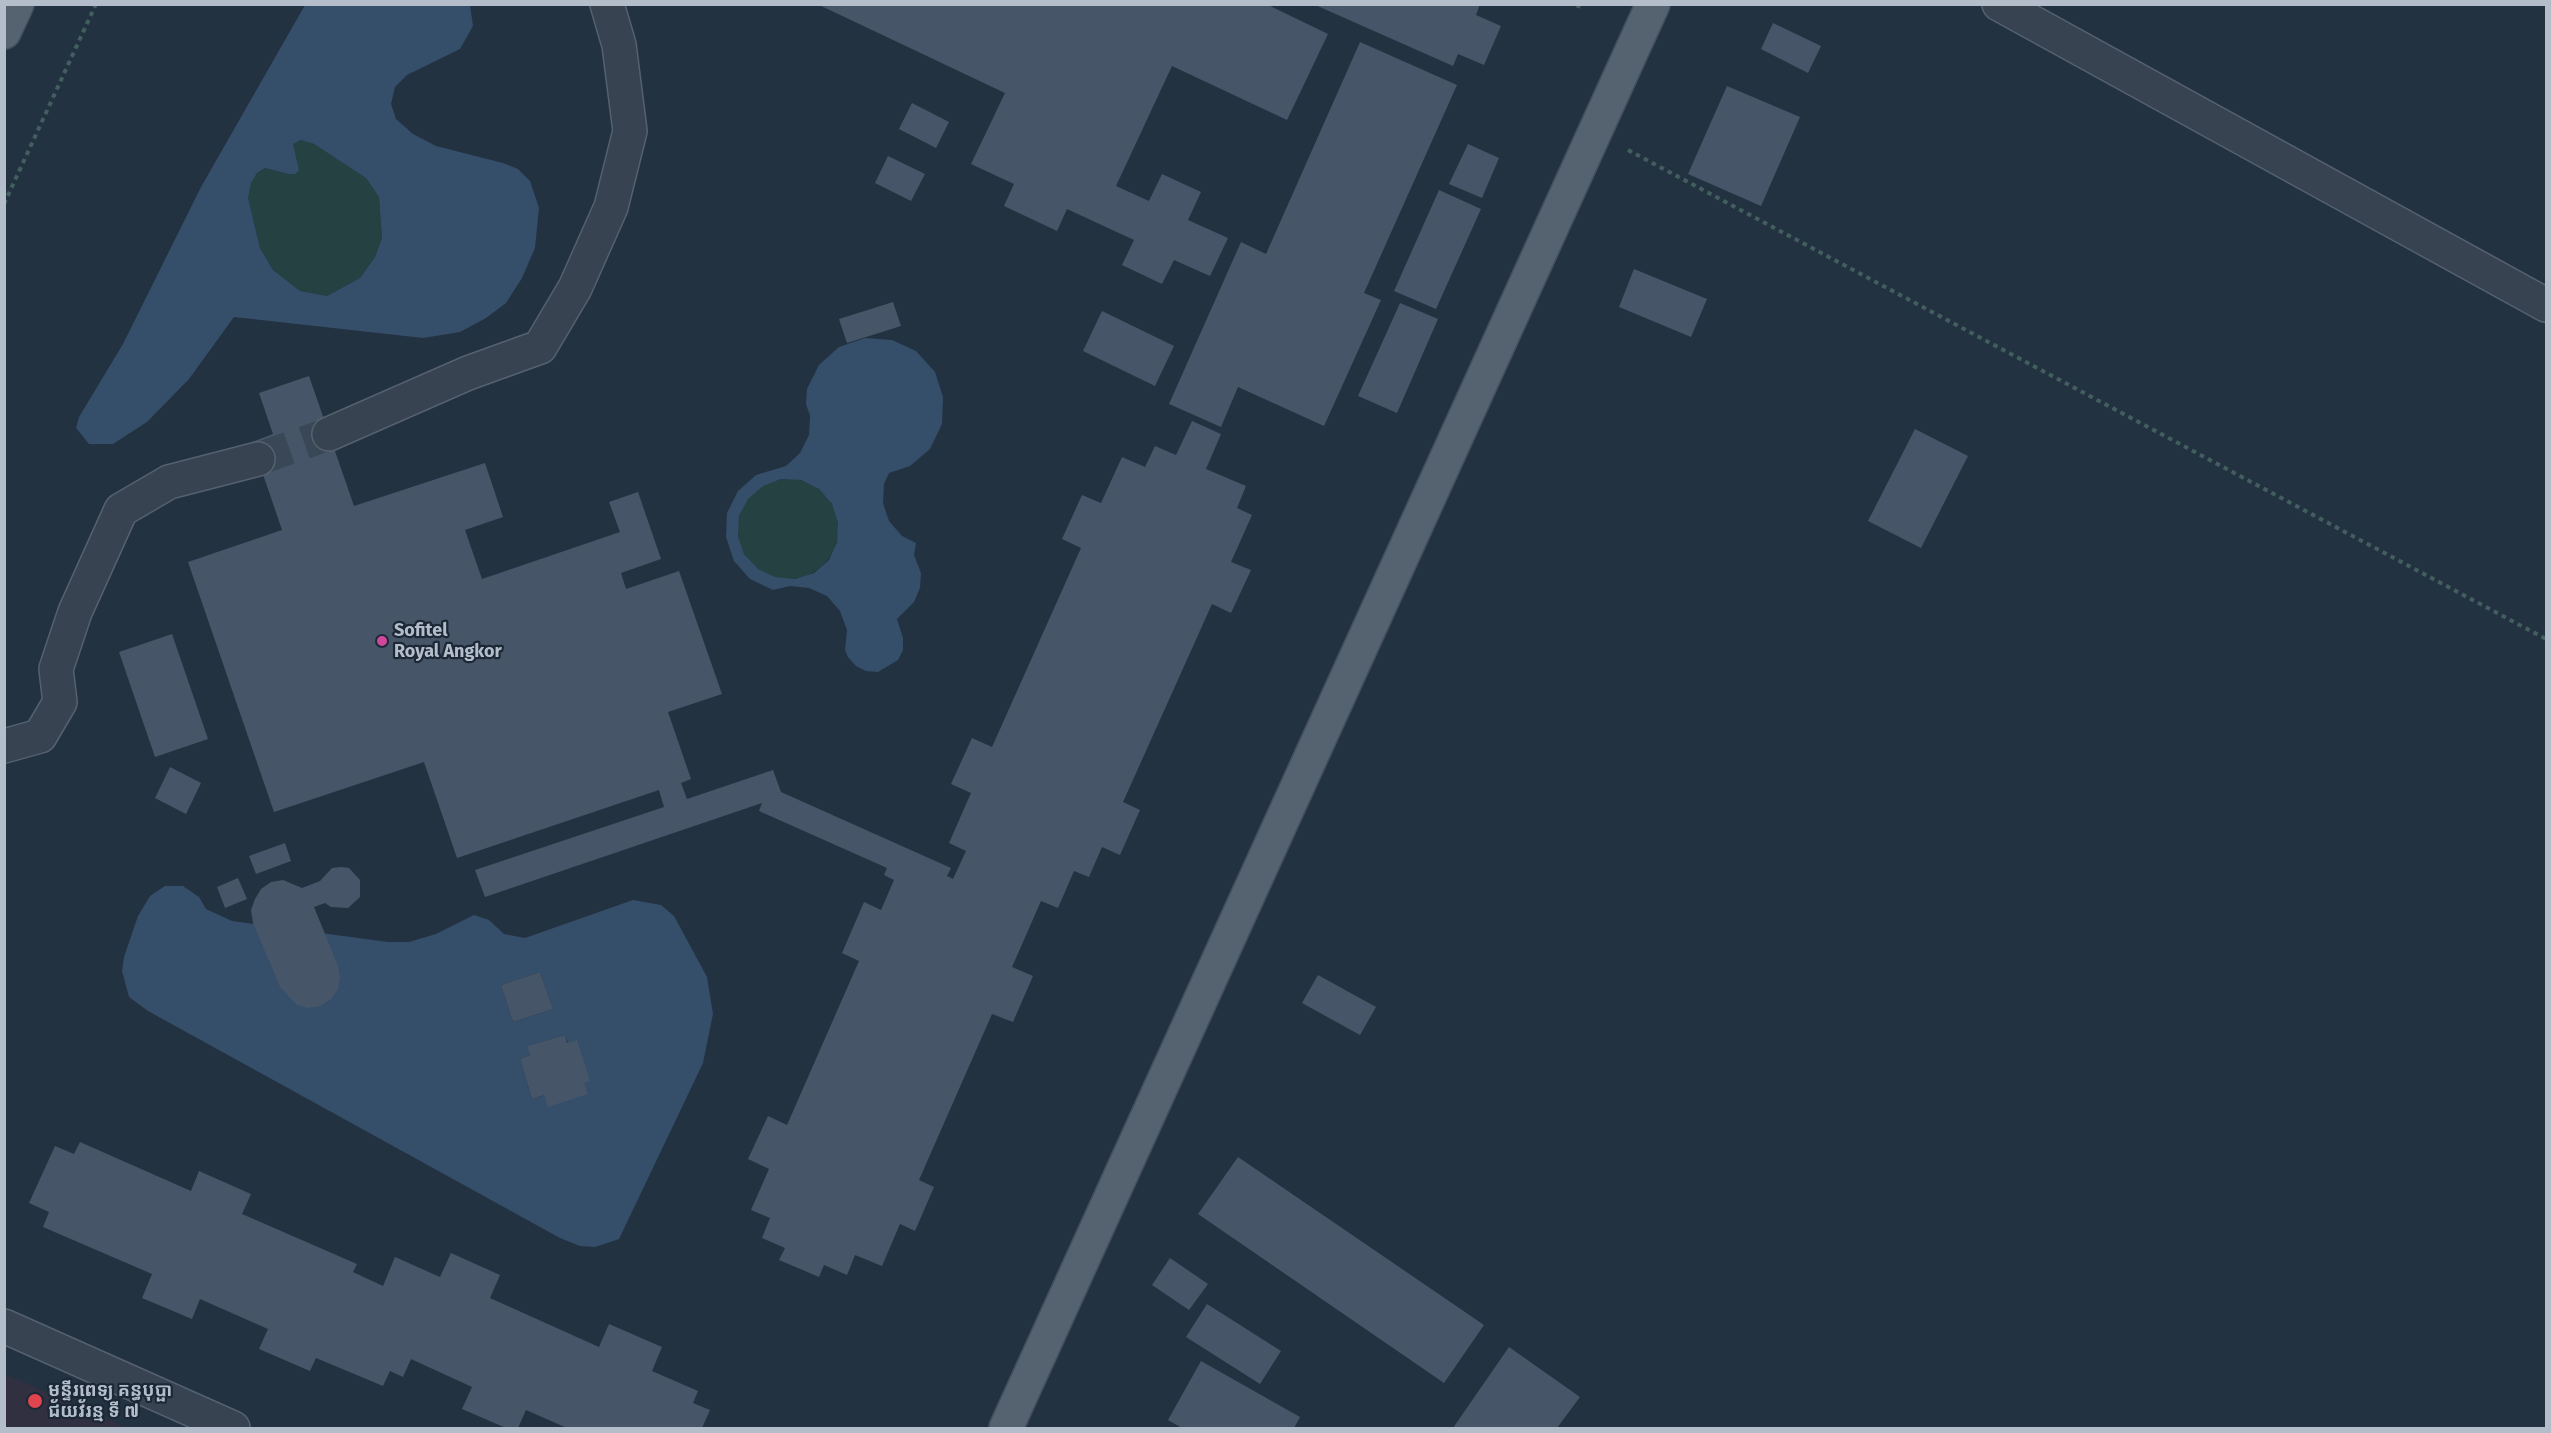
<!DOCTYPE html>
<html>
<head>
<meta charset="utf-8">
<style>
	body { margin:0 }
	#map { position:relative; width:2551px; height:1433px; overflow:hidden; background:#233241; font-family:"Fira Sans",sans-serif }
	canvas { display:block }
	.frame { position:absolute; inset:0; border:6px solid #b4becb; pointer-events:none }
</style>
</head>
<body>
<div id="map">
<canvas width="2551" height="1433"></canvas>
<div class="frame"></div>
</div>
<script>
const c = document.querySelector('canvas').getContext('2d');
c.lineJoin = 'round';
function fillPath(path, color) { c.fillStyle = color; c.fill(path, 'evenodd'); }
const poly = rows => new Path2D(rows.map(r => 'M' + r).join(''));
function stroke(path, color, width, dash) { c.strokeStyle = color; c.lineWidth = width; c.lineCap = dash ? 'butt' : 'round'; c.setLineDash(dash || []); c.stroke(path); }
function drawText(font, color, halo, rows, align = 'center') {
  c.font = font + ' "Fira Sans","Noto Sans Khmer",sans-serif'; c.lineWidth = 4.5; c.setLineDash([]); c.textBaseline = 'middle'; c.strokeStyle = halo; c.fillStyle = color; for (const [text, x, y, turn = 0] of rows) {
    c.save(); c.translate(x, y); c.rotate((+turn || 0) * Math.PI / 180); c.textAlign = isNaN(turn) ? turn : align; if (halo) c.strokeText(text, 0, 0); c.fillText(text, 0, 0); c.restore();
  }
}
const medical = poly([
	[5,1374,127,1428,5,1428]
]);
const green = poly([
	[301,140,314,144,366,178,379,197,382,238,375,257,360,278,327,296,300,291,273,270,260,248,248,198,251,183,257,173,265,168,288,174,297,159,293,152,293,144],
	'738 529a50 50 0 1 1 100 0a50 50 0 1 1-100 0Z'
]);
const water = poly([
	[305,5,470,5,473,26,460,49,407,75,395,87,391,104,396,119,413,134,436,146,503,163,518,169,530,181,539,208,535,248,522,278,506,303,486,318,460,332,423,338,234,317,189,379,147,422,113,444,89,444,76,428,79,417,123,344,201,187],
	[301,140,314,144,366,178,379,197,382,238,375,257,360,278,327,296,300,291,273,270,260,248,248,198,251,183,257,173,265,168,288,174,295,174,299,170,293,144],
	[865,338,892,340,916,351,935,372,943,397,942,424,930,449,910,466,889,473,884,484,883,503,889,521,902,536,916,543,914,555,921,573,920,588,914,602,897,619,903,638,903,650,898,660,878,672,866,671,856,666,848,657,845,650,847,630,840,611,827,596,809,588,790,586,773,590,750,579,734,561,726,537,727,513,738,491,756,475,786,466,800,453,809,435,810,416,806,404,807,389,819,365,839,347],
	[781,479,801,480,819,489,832,504,838,523,837,542,829,560,814,573,795,579,775,577,758,569,744,554,738,536,739,516,748,499,763,486],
	[165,886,183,886,199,897,206,909,232,921,388,942,409,942,436,934,474,915,489,920,504,934,525,938,633,900,661,905,674,916,707,977,713,1014,703,1063,619,1239,595,1247,580,1246,560,1238,148,1011,129,997,122,971,124,957,138,916,150,896],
	[540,972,553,1009,513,1022,501,985],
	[565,1035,587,1094,544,1095,532,1099,520,1059,530,1055,528,1046]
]);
const building = poly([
	[817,4,1266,4,1328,34,1287,120,1172,66,1116,186,1149,201,1162,174,1201,192,1188,220,1228,238,1210,276,1174,260,1162,284,1122,265,1134,240,1067,209,1057,231,1004,206,1014,184,971,164,1005,93],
	[1313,4,1480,4,1476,15,1501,26,1484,65,1458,54,1453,66],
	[1773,23,1821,46,1808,73,1761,49],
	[1360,42,1457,85,1364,293,1381,300,1324,426,1238,387,1221,427,1169,404,1241,242,1266,254],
	[1727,86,1800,117,1761,206,1688,174],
	[912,103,949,122,936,148,899,129],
	[1468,144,1499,158,1482,198,1449,184],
	[888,156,925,174,911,201,875,183],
	[1439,190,1481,209,1436,309,1394,291],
	[1634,269,1707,299,1691,337,1619,307],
	[893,302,901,326,847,343,839,319],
	[1400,303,1438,319,1397,413,1358,396],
	[1102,311,1174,346,1155,386,1083,351],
	[309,376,354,506,485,463,503,517,465,530,482,579,620,532,609,502,638,492,661,559,621,573,626,589,679,571,722,694,668,712,691,779,681,783,687,799,773,770,781,792,951,868,947,876,953,879,966,851,949,843,971,793,951,784,972,738,992,747,1081,548,1062,539,1082,495,1101,503,1122,457,1145,467,1155,446,1176,455,1192,421,1221,434,1206,469,1246,486,1237,508,1252,515,1231,562,1251,570,1231,613,1212,604,1123,802,1140,810,1120,855,1102,847,1089,877,1074,871,1058,908,1041,901,1012,967,1033,976,1013,1022,992,1014,919,1180,934,1187,915,1231,900,1224,882,1266,855,1255,847,1275,824,1265,819,1277,779,1260,785,1248,762,1238,770,1218,751,1210,769,1169,748,1159,768,1116,787,1125,859,961,842,953,864,902,881,910,894,880,884,875,887,868,759,811,762,803,485,897,475,870,664,807,659,790,457,858,424,762,274,812,188,562,282,530,252,442,273,434,259,393],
	[1915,429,1968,456,1921,548,1868,521],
	[172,634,208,739,155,757,119,652],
	[170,767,201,783,186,814,155,798],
	[285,843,291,861,256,874,249,856],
	[341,867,349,868,360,880,360,897,348,908,331,907,325,903,314,907,338,966,340,978,338,989,331,999,320,1006,308,1008,297,1005,280,987,253,923,251,910,255,899,261,889,271,882,283,880,302,888,320,881,332,868],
	[238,878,247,899,225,908,217,887],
	[540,972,553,1009,513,1022,501,985],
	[1318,975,1376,1007,1360,1035,1302,1003],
	[565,1035,567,1043,577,1040,590,1081,584,1083,588,1094,548,1107,544,1095,532,1099,520,1059,530,1055,527,1046],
	[80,1142,191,1191,199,1171,251,1194,242,1214,357,1264,353,1272,383,1286,395,1257,440,1277,451,1253,500,1275,490,1298,599,1347,609,1324,662,1347,652,1371,698,1391,693,1403,710,1410,702,1428,567,1428,526,1410,518,1428,506,1428,462,1409,472,1387,411,1359,403,1377,390,1371,383,1386,316,1358,310,1371,259,1349,268,1329,200,1299,192,1319,142,1298,152,1274,43,1227,49,1212,29,1203,55,1146,74,1154],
	[1238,1157,1484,1325,1444,1383,1198,1214],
	[1170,1258,1208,1284,1189,1310,1152,1285],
	[1207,1304,1281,1351,1260,1384,1186,1337],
	[1509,1347,1580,1397,1557,1428,1453,1428],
	[1201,1361,1300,1417,1294,1428,1182,1428,1168,1420]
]);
const minorTunnel = poly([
	[258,459,329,434]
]);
const path = poly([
	[1578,8,1579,4],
	[1628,150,2546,639],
	[4,204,96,4]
]);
const minor = poly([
	[1999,4,2546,305],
	[329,434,468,373,540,347,575,288,611,207,630,131,619,45,607,4],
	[4,746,40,736,60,702,56,669,75,612,121,510,169,482,258,459],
	[4,1326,233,1428]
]);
const major = poly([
	[4,32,17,4],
	[1006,1428,1653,4]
]);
const markers = [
	[382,641,6,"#d1479c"],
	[35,1401,8,"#e0444e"]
];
const poiNames = [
	["Sofitel",394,631],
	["Royal Angkor",394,652],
	["មន្ទីរពេទ្យ គន្ធបុប្ផា",48,1391],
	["ជ័យវ័រន្ម ទី ៧",48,1412]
];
fillPath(medical, '#313041');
fillPath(green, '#254142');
fillPath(water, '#354e69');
fillPath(building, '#465668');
stroke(minorTunnel, '#394756', 33, [33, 16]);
stroke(minor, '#55616e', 36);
stroke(major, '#444f5d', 36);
stroke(path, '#435e5f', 4, [4.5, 4.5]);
stroke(minor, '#374351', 33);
stroke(major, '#556371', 33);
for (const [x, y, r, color] of markers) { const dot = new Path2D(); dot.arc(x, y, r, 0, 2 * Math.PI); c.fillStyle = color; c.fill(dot); stroke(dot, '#1c2836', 2); }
drawText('bold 18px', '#b4becb', '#1c2836', poiNames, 'left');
</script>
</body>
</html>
